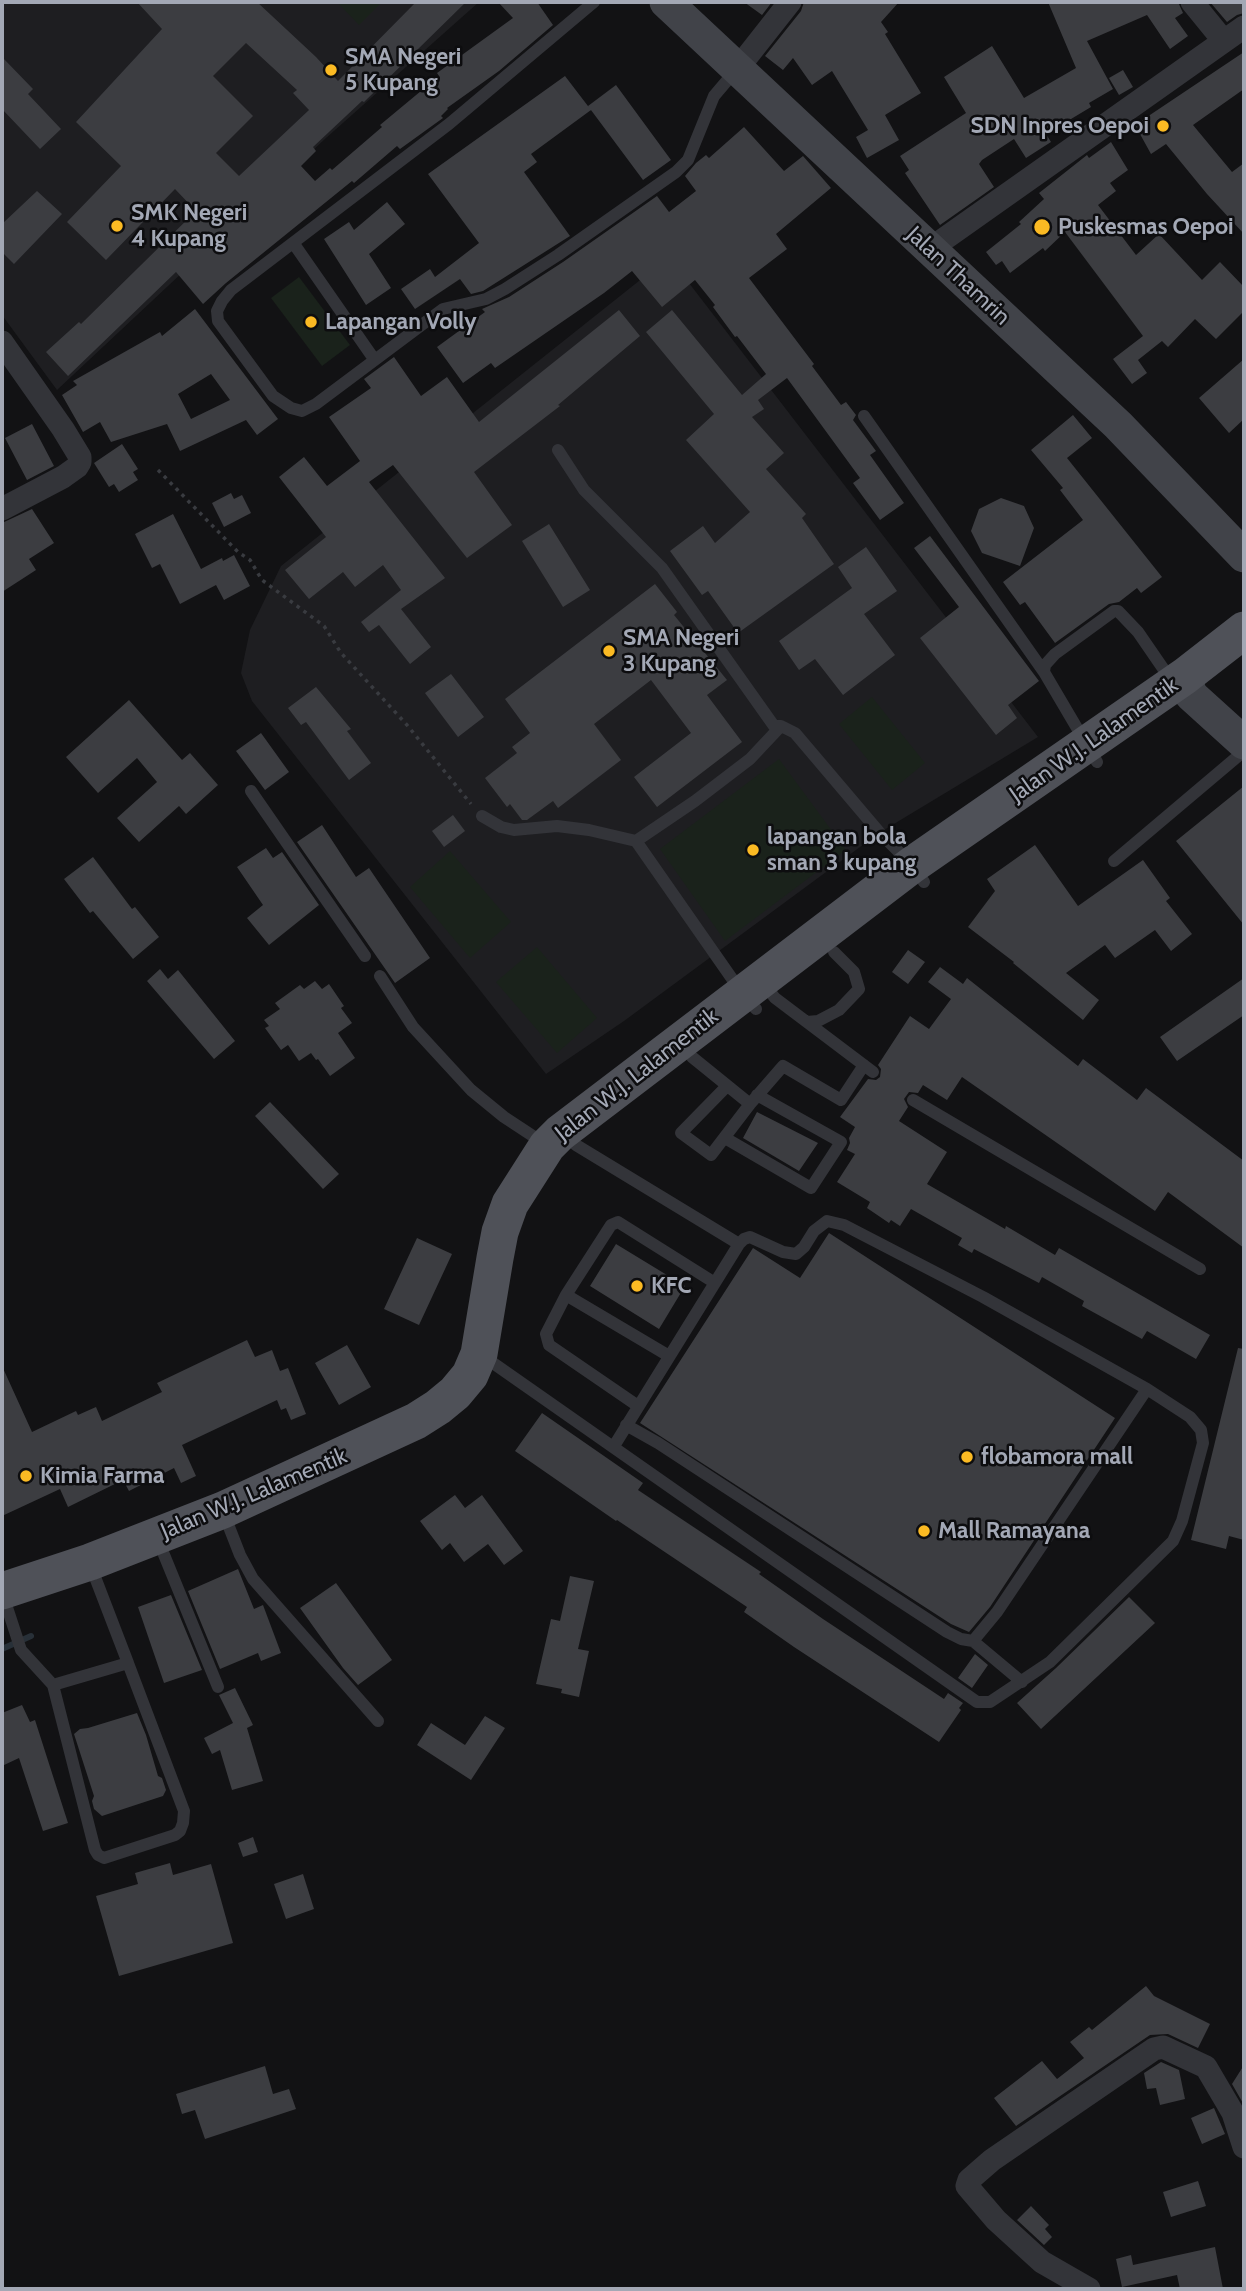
<!DOCTYPE html>
<html>
<head>
<meta charset="utf-8">
<style>
	body { margin:0 }
	#map { position:relative; width:1246px; height:2291px; overflow:hidden; background:#121214; font-family:Cabin,sans-serif }
	canvas { display:block }
	.frame { position:absolute; inset:0; border:4px solid #a3a8b5; pointer-events:none }
</style>
</head>
<body>
<div id="map">
<canvas width="1246" height="2291"></canvas>
<div class="frame"></div>
</div>
<script>
const c = document.querySelector('canvas').getContext('2d');
c.lineJoin = 'round';
function fillPath(path, color) { c.fillStyle = color; c.fill(path, 'evenodd'); }
const poly = rows => new Path2D(rows.map(r => 'M' + r).join(''));
function stroke(path, color, width, dash) { c.strokeStyle = color; c.lineWidth = width; c.lineCap = dash ? 'butt' : 'round'; c.setLineDash(dash || []); c.stroke(path); }
function drawText(font, color, halo, rows, align = 'center') {
  c.font = font + ' Cabin,sans-serif'; c.lineWidth = 5; c.setLineDash([]); c.textBaseline = 'middle'; c.strokeStyle = halo; c.fillStyle = color; for (const [text, x, y, turn = 0] of rows) {
    c.save(); c.translate(x, y); c.rotate((+turn || 0) * Math.PI / 180); c.textAlign = isNaN(turn) ? turn : align; if (halo) c.strokeText(text, 0, 0); c.fillText(text, 0, 0); c.restore();
  }
}
const built = poly([
	[2,2,479,2,326,138,57,390,2,315],
	[669,257,1038,737,879,833,624,1021,546,1074,252,701,241,673,250,630,281,566]
]);
const green = poly([
	[337,2,382,2,359,25],
	[299,277,350,345,322,366,271,298],
	[872,697,925,763,892,790,839,724],
	[779,759,846,850,725,941,660,849],
	[450,851,511,922,470,958,410,887],
	[537,947,597,1018,557,1053,496,982]
]);
const stream = poly([
	[2,1649,31,1636]
]);
const building = poly([
	[137,2,257,2,316,57,338,81,416,2,466,2,364,102,362,101,313,147,316,151,301,166,315,181,330,168,332,170,382,127,380,125,439,76,437,73,513,18,498,2,537,2,553,25,499,71,447,108,448,109,441,116,443,118,400,149,397,146,354,183,352,181,226,283,203,304,176,272,68,376,46,352,79,322,81,324,196,211,175,189,106,260,67,222,121,166,76,122,162,29],
	[246,43,297,90,293,93,309,110,239,176,216,153,253,116,213,76],
	[744,2,772,2,762,15],
	[804,2,899,2,881,22,888,32,885,34,921,93,885,115,899,140,867,158,856,137,868,130,832,71,812,85,793,58,783,70,765,56,801,11],
	[1048,2,1178,2,1183,13,1175,18,1188,36,1170,49,1147,15,1087,41,1113,89,1089,103,1091,107,1046,134,1051,142,1026,158,1014,139,982,160,979,164,994,187,940,225,905,173,909,170,900,156,966,113,944,77,992,46,1024,98,1076,68],
	[1210,2,1244,2,1244,13,1237,15,1227,22],
	[1244,52,1244,89,1193,125,1232,172,1244,163,1244,234,1207,194,1166,144,1151,154,1135,125],
	[2,57,33,89,28,94,61,129,40,149,2,109],
	[1123,70,1133,87,1119,95,1109,78],
	[565,76,591,110,531,154,537,162,524,172,570,236,483,291,471,294,460,279,415,309,401,289,430,269,435,277,479,243,428,174],
	[616,85,671,160,643,180,588,106],
	[744,127,784,171,803,156,831,188,776,234,787,249,749,278,814,364,812,366,841,405,846,402,856,415,853,420,876,451,870,455,904,503,880,520,853,483,860,478,787,378,758,400,764,409,752,417,784,453,766,469,806,514,802,518,834,564,738,633,708,591,702,595,670,551,703,526,715,543,750,512,686,440,714,414,646,332,672,310,742,395,766,374,737,336,735,337,713,307,715,305,695,280,662,307,632,271,604,293,495,368,491,363,463,383,437,347,485,312,482,309,509,297,563,262,657,196,669,212,696,191,685,176,696,163,706,155,709,158],
	[1111,142,1128,170,1110,183,1116,191,1098,205,1136,255,1159,234,1202,280,1220,262,1244,287,1244,311,1216,339,1195,319,1168,347,1162,341,1138,360,1147,373,1132,384,1113,359,1143,336,1065,232,1045,251,1043,248,1010,273,1002,261,996,265,986,252,1021,224,1019,222,1044,199,1039,193,1087,155,1089,158],
	[37,191,62,214,14,264,2,252,2,224],
	[387,202,405,224,369,254,391,288,366,305,324,239,349,222,354,230],
	[195,309,278,419,257,435,246,420,180,451,167,424,111,442,100,422,83,432,62,395,77,385,73,381,160,332,162,336],
	[211,374,230,400,191,419,178,394],
	[619,310,640,336,558,405,560,406,474,472,512,525,467,558,393,465,369,482,445,578,401,609,431,647,410,664,379,625,369,632,361,622,401,590,383,565,355,587,343,572,309,599,285,570,326,537,279,477,304,457,327,486,360,461,329,417,371,388,364,379,394,357,421,396,447,377,479,422],
	[1244,359,1244,419,1229,433,1199,398],
	[1073,415,1092,438,1067,458,1162,577,1141,593,1137,588,1119,602,1109,604,1055,643,1025,602,1020,605,1003,582,1083,520,1060,490,1063,488,1031,450],
	[32,424,54,466,27,480,5,438],
	[122,444,138,469,133,472,138,480,119,492,114,484,109,487,94,463],
	[231,493,234,499,242,495,251,513,224,527,212,503],
	[1001,498,1024,506,1034,528,1020,566,982,553,971,531,979,509],
	[32,509,54,543,29,559,36,570,2,592,2,523],
	[173,514,201,569,222,558,223,561,234,555,250,586,224,600,216,585,180,604,160,564,152,568,135,534],
	[549,524,590,590,563,607,522,541],
	[930,536,1039,681,1008,705,1017,718,996,735,920,638,959,607,914,548],
	[866,547,897,591,864,614,895,655,843,695,815,659,799,670,779,641,852,588,838,567],
	[655,584,677,612,674,615,727,680,707,695,742,742,657,807,634,777,691,733,651,680,594,724,621,760,558,808,553,801,527,820,522,820,510,804,507,807,485,778,517,753,512,747,530,733,505,699],
	[451,674,484,717,458,737,425,693],
	[316,687,351,729,347,731,371,763,349,780,306,722,301,725,288,708],
	[129,700,182,760,190,753,218,785,186,814,179,806,139,842,117,818,157,782,137,758,98,793,66,757],
	[261,733,289,772,265,790,236,751],
	[1244,786,1244,925,1176,841],
	[453,815,465,831,444,847,432,831],
	[322,825,356,877,369,868,430,958,395,983,297,842],
	[1035,845,1078,906,1143,860,1170,898,1166,901,1192,934,1171,951,1155,930,1115,958,1105,945,1066,973,1099,1000,1083,1020,1013,963,1014,962,968,927,995,891,987,879],
	[266,848,273,858,282,852,319,905,269,945,247,918,263,905,237,867],
	[93,857,132,909,135,907,159,937,133,959,93,911,90,913,64,879],
	[908,950,925,962,908,984,892,972],
	[940,967,963,984,967,978,1078,1066,1083,1059,1137,1100,1146,1088,1244,1161,1244,1248,1168,1192,1155,1211,962,1077,947,1100,923,1085,918,1093,909,1092,904,1099,908,1107,899,1121,947,1152,927,1184,1005,1229,1006,1226,1055,1255,1059,1248,1210,1335,1196,1359,1147,1331,1142,1339,1082,1306,1084,1301,1042,1277,1039,1283,974,1249,972,1253,958,1245,962,1238,911,1209,900,1226,891,1220,889,1223,867,1208,870,1202,837,1182,855,1154,847,1150,850,1143,849,1138,855,1127,840,1117,868,1079,876,1080,880,1077,881,1069,878,1065,910,1016,929,1029,951,999,928,982],
	[160,969,168,979,178,970,235,1041,214,1059,147,981],
	[1244,978,1244,1015,1177,1061,1160,1037],
	[315,981,322,989,329,984,344,1006,341,1008,352,1023,338,1033,355,1058,330,1076,318,1059,316,1060,311,1053,299,1061,288,1045,281,1050,265,1028,269,1026,264,1020,280,1009,275,1003,300,985,304,989],
	[270,1102,339,1174,323,1189,255,1116],
	[757,1112,818,1143,799,1171,743,1138],
	[829,1233,1115,1418,990,1607,969,1632,951,1624,640,1423,753,1248,800,1278],
	[417,1238,452,1254,419,1325,384,1309],
	[616,1244,685,1286,659,1329,590,1286],
	[247,1340,255,1357,272,1350,280,1371,288,1368,306,1414,291,1420,286,1408,281,1410,277,1400,182,1445,196,1476,181,1483,174,1468,129,1491,123,1480,68,1507,60,1489,2,1516,2,1366,32,1432,76,1411,78,1415,96,1407,102,1421,162,1392,157,1383],
	[347,1345,371,1387,339,1405,315,1363],
	[1238,1348,1244,1349,1244,1540,1229,1536,1226,1549,1191,1540],
	[542,1413,643,1483,638,1490,761,1572,759,1574,823,1619,944,1699,948,1693,963,1703,959,1708,961,1710,939,1742,794,1647,744,1612,747,1607,617,1520,616,1521,515,1451],
	[455,1495,465,1508,482,1495,523,1551,504,1565,488,1544,464,1562,450,1543,442,1550,420,1521],
	[238,1569,254,1609,263,1605,281,1653,261,1661,258,1653,220,1669,188,1591],
	[570,1576,594,1581,578,1649,589,1651,579,1697,561,1693,562,1689,536,1684,551,1619,560,1621],
	[336,1583,392,1660,358,1685,343,1668,300,1608],
	[171,1595,202,1670,164,1683,138,1607],
	[1129,1597,1155,1623,1041,1729,1017,1703,1056,1668],
	[975,1654,988,1665,972,1688,958,1678],
	[235,1688,253,1725,247,1728,263,1781,232,1790,220,1750,212,1754,204,1738,233,1723,219,1695],
	[22,1705,30,1722,35,1720,68,1823,43,1831,19,1758,2,1766,2,1713],
	[137,1713,146,1735,158,1776,162,1778,166,1790,163,1796,102,1816,94,1809,92,1801,94,1796,74,1734,80,1729,88,1728],
	[485,1716,505,1728,471,1780,417,1745,431,1723,465,1745],
	[253,1837,258,1852,243,1857,238,1843],
	[170,1863,173,1875,211,1864,233,1943,119,1976,96,1896,138,1884,135,1873],
	[303,1874,314,1909,286,1919,274,1884],
	[1146,1986,1154,1996,1210,2024,1198,2048,1168,2034,1150,2035,1016,2126,994,2098,1042,2061,1057,2079,1084,2058,1070,2042,1089,2027,1092,2030],
	[1161,2062,1179,2070,1185,2099,1160,2105,1156,2088,1147,2089,1144,2073],
	[1244,2065,1244,2105,1232,2084],
	[265,2066,273,2094,289,2089,296,2109,205,2139,195,2110,182,2114,176,2094],
	[1214,2108,1225,2134,1202,2144,1191,2118],
	[1198,2181,1206,2206,1171,2217,1163,2192],
	[1031,2206,1049,2225,1045,2229,1052,2237,1044,2245,1017,2220],
	[1215,2247,1223,2289,1180,2289,1177,2275,1122,2287,1116,2259,1131,2255,1133,2265]
]);
const path = poly([
	[158,470,238,552,250,560,262,580,324,626,341,653,407,725,471,804]
]);
const lane = poly([
	[594,2,449,124,231,290,222,301,217,311,218,321,273,396,291,408,302,411,316,404,443,309,486,299,505,289,558,255,676,172,688,160,714,96,736,70],
	[294,244,374,359],
	[864,416,1044,672],
	[558,450,584,490,662,568,774,726,781,726,795,733,879,832,912,865,924,882],
	[1097,762,1044,672,1045,665,1055,654,1114,611,1118,611,1138,632,1171,680],
	[251,791,365,956],
	[482,816,501,827,514,830,557,826,589,830,636,841,695,801,750,759,781,726],
	[636,841,742,993,756,1009],
	[1114,861,1244,751],
	[380,976,413,1027,471,1090,504,1117,545,1144],
	[762,982,775,998,873,1072],
	[807,1022,818,1021,839,1010,859,989,854,972,834,952],
	[692,1057,750,1104,783,1066,841,1100,864,1065],
	[727,1086,681,1133,711,1155,750,1104],
	[913,1100,1200,1269],
	[563,1135,576,1145,739,1244],
	[725,1138,811,1188,841,1142,757,1095],
	[566,1295,669,1356],
	[483,1356,977,1702,990,1702,1050,1662,1173,1541,1182,1521,1203,1443,1201,1430,1190,1417,1147,1389,983,1297,844,1225,827,1221,814,1231,804,1247,796,1254,783,1252,750,1237,744,1239,739,1244,614,1446],
	[638,1406,549,1345,546,1334,566,1295,611,1225,618,1222,715,1283],
	[626,1425,658,1443,947,1632,961,1639,973,1641,997,1612,1147,1389],
	[224,1514,240,1555,253,1579,378,1721],
	[158,1540,218,1687],
	[3,1595,21,1650,53,1685,128,1663,90,1564],
	[973,1641,1022,1682],
	[53,1685,95,1850,98,1855,104,1858,175,1835,180,1831,183,1823,184,1811,128,1663]
]);
const street = poly([
	[1192,2,1223,40],
	[738,68,790,2],
	[930,249,1244,27],
	[2,342,63,429,80,457,80,462,77,467,63,477,2,509],
	[1089,2289,1042,2262,996,2220,967,2186,969,2180,992,2160,1154,2049,1163,2047,1206,2067,1233,2113,1244,2147]
]);
const secondary = poly([
	[666,2,1118,425,1244,556],
	[1185,676,1191,695,1244,743]
]);
const primary = poly([
	[2,1591,90,1562,223,1510,416,1421,438,1407,455,1393,470,1375,479,1354,495,1258,500,1232,510,1204,547,1146,560,1133,912,865,1185,676,1244,630]
]);
const markers = [
	[331,70,7,"#fbba23"],
	[1163,126,7,"#fbba23"],
	[117,226,7,"#fbba23"],
	[1042,227,9,"#fbba23"],
	[311,322,7,"#fbba23"],
	[609,651,7,"#fbba23"],
	[753,850,7,"#fbba23"],
	[637,1286,7,"#fbba23"],
	[967,1457,7,"#fbba23"],
	[26,1476,7,"#fbba23"],
	[924,1531,7,"#fbba23"]
];
const poiNames = [
	["SMA Negeri",345,57],
	["5 Kupang",345,83],
	["SDN Inpres Oepoi",1149,126,"right"],
	["SMK Negeri",131,213],
	["4 Kupang",131,239],
	["Puskesmas Oepoi",1058,227],
	["Lapangan Volly",325,322],
	["SMA Negeri",623,638],
	["3 Kupang",623,664],
	["lapangan bola",767,837],
	["sman 3 kupang",767,863],
	["KFC",651,1286],
	["flobamora mall",981,1457],
	["Kimia Farma",40,1476],
	["Mall Ramayana",938,1531]
];
const streetNames = [
	["Jalan Thamrin",958,276,43],
	["Jalan W.J. Lalamentik",1094,740,-35],
	["Jalan W.J. Lalamentik",637,1075,-38],
	["Jalan W.J. Lalamentik",254,1494,-23]
];
fillPath(built, '#1e1e21');
fillPath(green, '#1a221b');
stroke(stream, '#283038', 6);
fillPath(building, '#3c3d41');
stroke(path, '#393b40', 3.5, [3.5, 5]);
stroke(lane, '#333439', 12);
stroke(street, '#333439', 23);
stroke(secondary, '#414349', 33);
stroke(primary, '#4f5158', 37);
for (const [x, y, r, color] of markers) { const dot = new Path2D(); dot.arc(x, y, r, 0, 2 * Math.PI); c.fillStyle = color; c.fill(dot); stroke(dot, '#0d0d0f', 2.5); }
drawText('bold 23px', '#a3a8b5', '#0d0d0f', poiNames, 'left');
drawText('23px', '#a3a8b5', '#0d0d0f', streetNames);
</script>
</body>
</html>
